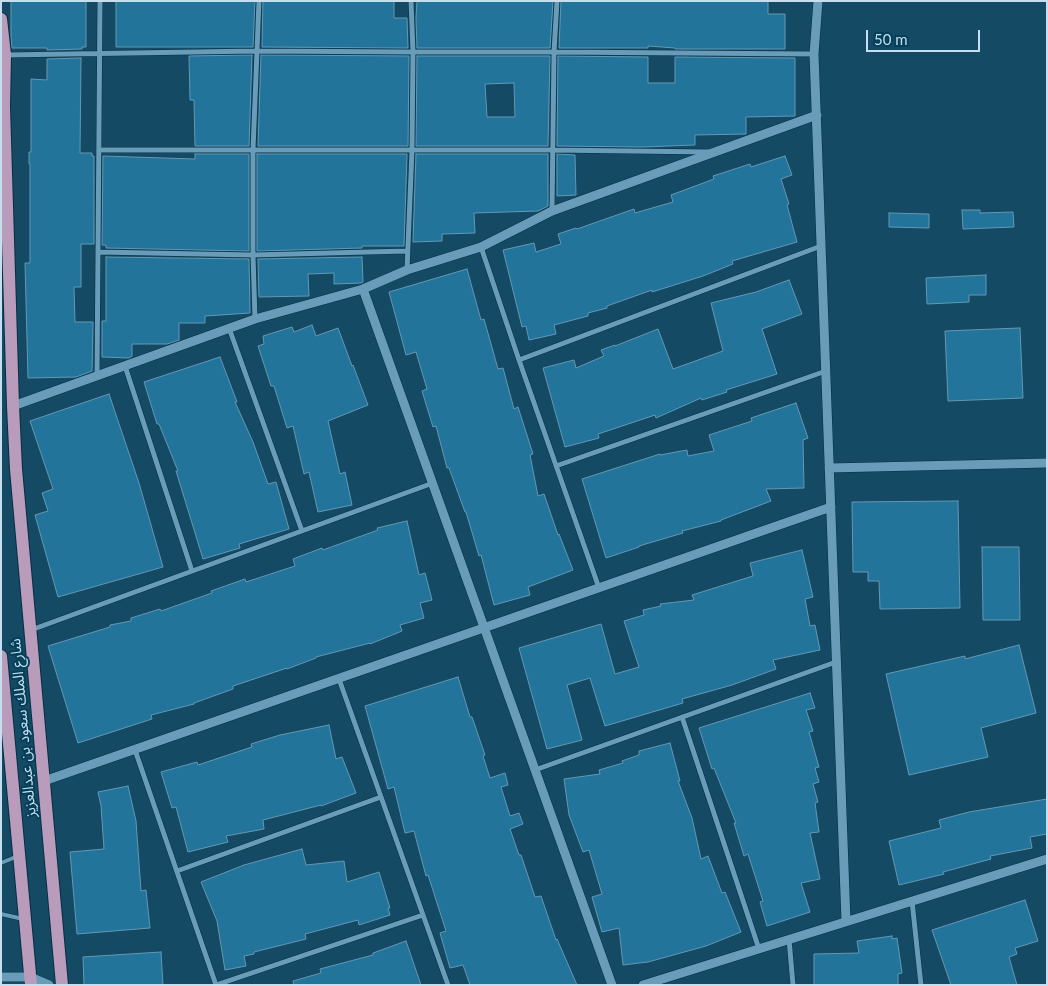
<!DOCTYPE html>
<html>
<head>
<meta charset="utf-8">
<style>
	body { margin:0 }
	#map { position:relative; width:1048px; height:986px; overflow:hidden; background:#154a64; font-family:Lato,sans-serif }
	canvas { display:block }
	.frame { position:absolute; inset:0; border:2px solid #c5dfef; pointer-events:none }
	.scale { position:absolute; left:866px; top:30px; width:114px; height:22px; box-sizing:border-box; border:2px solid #c5dfef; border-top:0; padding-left:6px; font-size:15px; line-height:18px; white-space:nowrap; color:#c5dfef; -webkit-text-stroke:4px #053f59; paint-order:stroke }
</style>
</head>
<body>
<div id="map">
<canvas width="1048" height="986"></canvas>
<div class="frame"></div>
<div class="scale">50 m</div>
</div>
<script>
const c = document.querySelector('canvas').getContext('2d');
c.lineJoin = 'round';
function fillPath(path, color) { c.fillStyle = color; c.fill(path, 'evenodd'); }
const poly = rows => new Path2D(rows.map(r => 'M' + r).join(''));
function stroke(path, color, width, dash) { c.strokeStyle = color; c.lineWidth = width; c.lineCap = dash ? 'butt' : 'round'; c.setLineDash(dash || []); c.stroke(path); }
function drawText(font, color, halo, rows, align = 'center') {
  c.font = font + ' Lato,"Noto Sans Arabic",sans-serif'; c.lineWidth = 4; c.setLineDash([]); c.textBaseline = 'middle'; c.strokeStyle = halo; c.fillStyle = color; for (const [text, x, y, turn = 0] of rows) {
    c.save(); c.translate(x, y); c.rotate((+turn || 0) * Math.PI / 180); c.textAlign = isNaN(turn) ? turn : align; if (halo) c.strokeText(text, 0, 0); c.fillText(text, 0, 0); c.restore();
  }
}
const building = poly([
	[11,1,86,1,86,47,82,47,82,49,47,50,47,48,12,48,11,36,11,1],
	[116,1,255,1,253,47,116,47,116,1],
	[263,1,394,1,394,18,407,18,408,48,262,47,263,1],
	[417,1,553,1,550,48,417,48,416,18,417,1],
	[561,1,768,1,768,14,785,14,785,49,675,49,675,48,648,46,648,48,559,48,561,1],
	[252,55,249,146,195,146,194,100,190,100,189,56,252,55],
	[261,55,409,56,408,146,258,146,261,55],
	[417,56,550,56,548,146,416,146,417,56],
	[514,83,515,117,487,117,485,84,514,83],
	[558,56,648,57,648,83,675,83,675,57,795,58,795,116,746,117,746,134,695,135,695,145,643,147,557,146,558,56],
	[81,58,80,153,92,153,92,156,94,156,94,244,81,244,81,287,74,287,75,322,93,322,92,371,76,377,28,378,25,263,30,263,30,164,29,164,29,152,31,152,31,79,47,80,47,59,81,58],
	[195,154,249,154,249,251,106,248,106,245,102,245,103,156,195,159,195,154],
	[257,154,407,154,404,246,362,246,362,248,257,251,257,154],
	[416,154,548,154,548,206,538,211,474,213,475,233,442,234,442,241,413,242,416,154],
	[557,154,575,155,576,195,557,196,557,154],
	[785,156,792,175,781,179,789,204,787,205,797,242,732,261,733,264,703,276,652,292,652,290,607,306,607,308,588,313,588,316,554,325,556,334,529,340,526,326,522,327,503,250,534,243,536,252,561,244,558,234,576,228,577,229,634,209,635,213,673,202,671,195,714,179,713,176,750,164,751,167,785,156],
	[962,210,980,210,980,213,1013,212,1014,227,963,229,962,210],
	[889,213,929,214,929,228,889,227,889,213],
	[106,257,249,259,250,313,205,316,205,323,179,323,179,340,167,344,132,344,132,356,129,358,102,357,102,321,106,321,106,257],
	[362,257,363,282,361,283,334,284,334,273,308,274,309,296,259,297,258,259,362,257],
	[467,269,481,320,484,319,498,369,503,368,514,409,518,407,533,454,530,455,538,496,544,494,558,535,559,534,573,570,528,587,530,595,494,605,481,555,479,556,466,512,465,512,449,468,447,468,436,426,433,427,422,391,427,389,416,352,406,355,389,292,467,269],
	[986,275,986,295,969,295,969,302,927,304,926,278,986,275],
	[789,280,802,314,762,329,777,374,726,390,727,392,702,400,701,398,656,418,655,415,598,434,599,438,565,447,543,368,574,360,576,368,604,356,601,350,615,345,615,346,658,329,673,369,723,351,711,303,756,292,789,280],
	[312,325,316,336,338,328,352,366,353,365,368,405,328,421,340,474,345,472,352,505,318,512,309,472,304,474,293,426,287,428,274,386,271,386,258,346,264,344,263,336,292,327,294,332,312,325],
	[1020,328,1023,398,948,401,945,331,1020,328],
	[220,357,237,402,235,402,253,442,268,484,276,482,289,529,239,544,240,548,203,559,176,471,178,471,159,424,157,424,144,382,220,357],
	[109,394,139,483,163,567,58,597,35,515,48,511,42,493,53,489,30,421,109,394],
	[796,403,808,438,803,440,804,488,766,489,771,501,721,520,721,521,682,531,683,533,639,546,639,547,606,558,582,479,660,454,660,455,687,450,688,456,714,451,709,435,752,421,751,418,796,403],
	[958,501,960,608,880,609,879,581,868,581,868,572,853,572,852,502,958,501],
	[407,521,419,575,425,573,432,600,420,603,424,618,400,625,402,631,370,644,370,643,316,657,316,658,287,669,287,668,233,686,233,689,194,703,194,704,151,715,152,719,78,743,48,646,110,627,110,625,131,621,131,618,160,609,161,611,212,593,211,591,245,579,246,582,295,566,293,559,322,548,323,550,378,530,377,528,407,521],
	[982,547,1019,547,1020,620,983,620,982,547],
	[802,550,813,597,805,599,810,626,815,625,820,650,773,660,776,669,732,685,682,699,683,703,605,726,590,678,567,685,582,740,547,749,519,648,601,624,615,674,639,667,624,621,644,615,643,610,661,606,660,604,694,600,692,595,753,576,750,563,802,550],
	[1019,645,1036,713,981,728,988,757,909,775,886,674,965,656,965,659,1019,645],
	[458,677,470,717,472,717,485,755,483,756,490,778,505,773,508,785,501,787,510,816,519,813,523,824,510,829,519,855,521,855,535,897,541,896,556,940,557,939,577,985,470,985,463,965,450,968,440,933,446,931,428,875,426,876,414,831,405,833,394,787,388,789,365,706,458,677],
	[810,693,815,708,806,710,813,731,809,732,819,767,815,768,819,782,813,784,818,802,815,803,819,832,810,833,820,879,801,883,810,912,767,926,760,902,763,901,748,854,744,856,734,823,736,823,714,768,712,769,699,728,810,693],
	[329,725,336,759,342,757,356,793,321,806,321,805,263,820,264,829,226,836,228,842,188,852,176,807,172,808,161,772,197,762,198,765,252,747,251,744,280,735,329,725],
	[670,743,680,781,678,781,692,818,701,859,708,856,722,893,725,892,741,932,706,946,648,962,623,965,619,928,602,932,592,897,602,894,589,850,583,852,569,815,564,779,600,774,599,770,623,763,622,761,639,755,639,751,670,743],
	[128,786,136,821,141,891,146,890,150,928,77,934,70,852,104,849,101,806,98,792,128,786],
	[1047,799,1047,834,1030,837,1032,848,990,856,991,859,943,872,944,874,899,885,889,841,941,828,939,820,969,812,1047,799],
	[302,849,306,865,344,861,347,882,379,872,390,908,388,908,390,915,359,925,358,920,305,934,306,939,254,952,254,954,244,956,246,966,225,970,217,921,201,882,244,865,302,849],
	[1025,900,1038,941,1015,948,1017,954,1009,957,1017,985,951,985,932,930,1025,900],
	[892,936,892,939,897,938,902,973,898,974,898,985,814,985,814,954,859,953,857,941,892,936],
	[406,941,421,985,294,985,293,981,321,973,320,969,373,955,373,953,406,941],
	[161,952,163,985,84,985,83,957,161,952]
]);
const service = poly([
	[1,863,18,856],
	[1,914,23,919]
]);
const minor = poly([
	[5,55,257,51,413,52,554,52,814,54],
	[99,150,552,150,709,152],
	[552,211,554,52,557,1],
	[481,247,519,360,599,588],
	[98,252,253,255,407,251],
	[407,270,412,150,413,52,411,1],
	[255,319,253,255,253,150,259,1],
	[229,328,302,531],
	[519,360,821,246],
	[125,366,192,571],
	[97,376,100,1],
	[556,466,826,371],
	[31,630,433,483],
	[339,679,448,985],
	[682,717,759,949],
	[135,750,216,985],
	[535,770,836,662],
	[177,871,381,797],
	[912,901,921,985],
	[789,939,793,985],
	[216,985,423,915]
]);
const tertiary = poly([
	[818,1,814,54,846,921],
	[363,289,612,985],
	[13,406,255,319,363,289,407,270,481,247,552,211,817,115],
	[829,468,1047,463],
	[44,781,831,507],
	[1,977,30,977,49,985],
	[643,985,1047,859]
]);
const primary = poly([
	[1,19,5,55,4,107,13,406,16,469,62,985],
	[1,656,31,985]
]);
const streetNames = [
	["شارع الملك سعود بن عبدالعزيز",23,728,-95]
];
fillPath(building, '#22749b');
stroke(building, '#6498b5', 1);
stroke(service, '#052f42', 5);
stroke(minor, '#052f42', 6);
stroke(tertiary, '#052f42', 10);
stroke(primary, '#052f42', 14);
stroke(service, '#689cb9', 4);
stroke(minor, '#689cb9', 5);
stroke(tertiary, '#689cb9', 9);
stroke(primary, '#b99bbb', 12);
drawText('15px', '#c5dfef', '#053f59', streetNames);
</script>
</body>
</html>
